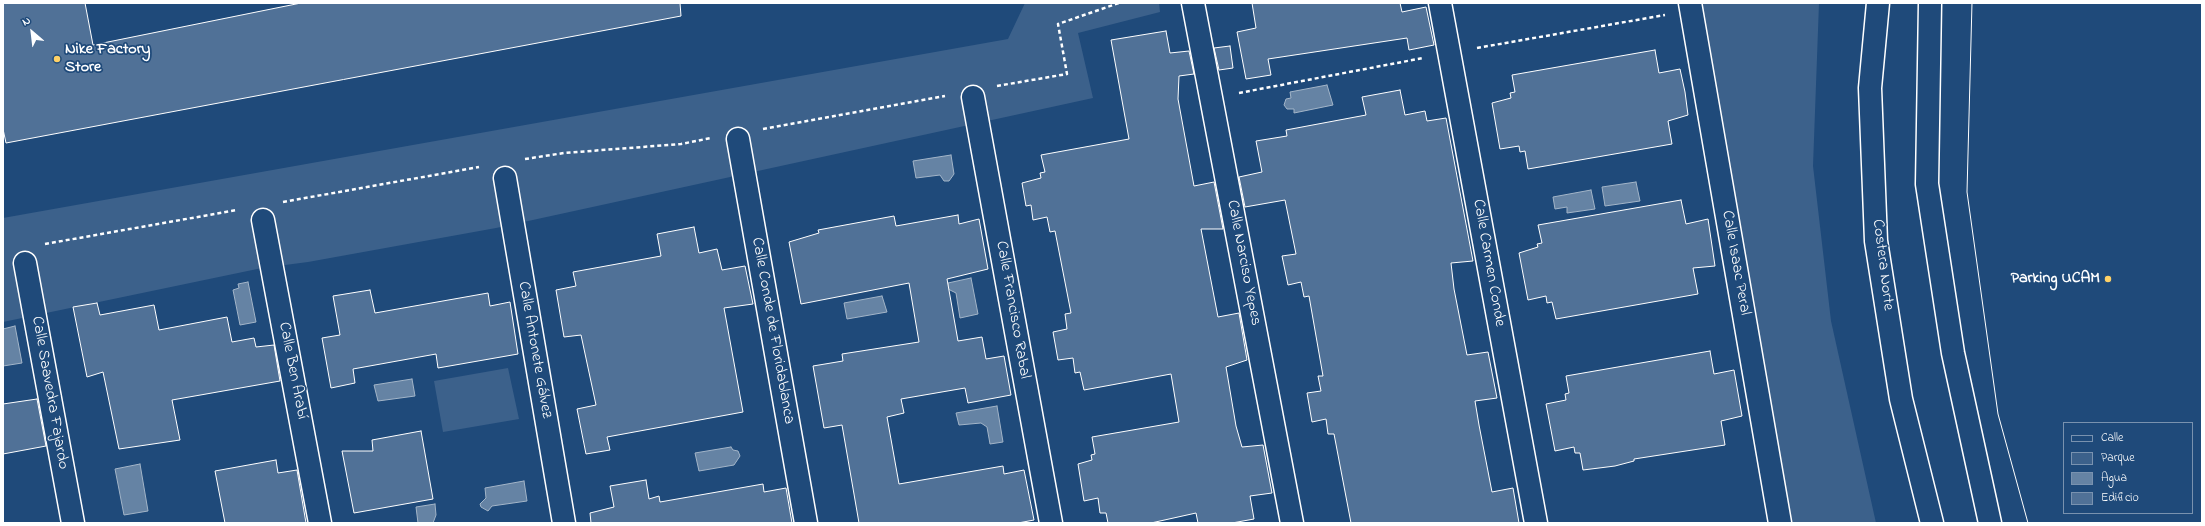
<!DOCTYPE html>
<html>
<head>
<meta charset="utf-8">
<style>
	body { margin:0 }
	#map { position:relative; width:2205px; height:526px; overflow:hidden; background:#1f4a7a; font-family:"Indie Flower",sans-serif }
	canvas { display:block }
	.frame { position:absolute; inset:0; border:4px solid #fff; pointer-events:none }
	.legend { position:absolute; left:2063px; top:422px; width:130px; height:92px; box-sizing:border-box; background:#1f4a7a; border:1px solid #7992af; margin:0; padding:5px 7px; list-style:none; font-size:12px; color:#fff }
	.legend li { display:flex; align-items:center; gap:8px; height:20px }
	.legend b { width:20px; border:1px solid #7992af }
	.north { position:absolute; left:12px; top:12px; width:40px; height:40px; -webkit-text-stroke:3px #1f4a7a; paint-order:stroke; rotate:332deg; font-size:11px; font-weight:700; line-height:16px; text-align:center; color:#fff }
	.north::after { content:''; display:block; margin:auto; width:14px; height:18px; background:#fff; clip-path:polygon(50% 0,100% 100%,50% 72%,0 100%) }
</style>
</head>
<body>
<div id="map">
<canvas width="2205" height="526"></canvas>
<div class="frame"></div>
<ul class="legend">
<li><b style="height:5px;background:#1f4a7a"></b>Calle</li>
<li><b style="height:11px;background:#3c618b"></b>Parque</li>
<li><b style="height:11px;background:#6583a4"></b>Agua</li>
<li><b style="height:11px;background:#507197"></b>Edificio</li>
</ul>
<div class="north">N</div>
</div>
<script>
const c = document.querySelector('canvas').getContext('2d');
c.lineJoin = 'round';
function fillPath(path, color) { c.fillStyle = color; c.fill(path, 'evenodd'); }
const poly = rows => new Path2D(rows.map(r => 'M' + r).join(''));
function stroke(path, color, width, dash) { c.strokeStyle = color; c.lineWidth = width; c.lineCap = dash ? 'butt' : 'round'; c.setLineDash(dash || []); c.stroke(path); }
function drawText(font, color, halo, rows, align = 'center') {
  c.font = font + ' "Indie Flower",sans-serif'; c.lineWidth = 3.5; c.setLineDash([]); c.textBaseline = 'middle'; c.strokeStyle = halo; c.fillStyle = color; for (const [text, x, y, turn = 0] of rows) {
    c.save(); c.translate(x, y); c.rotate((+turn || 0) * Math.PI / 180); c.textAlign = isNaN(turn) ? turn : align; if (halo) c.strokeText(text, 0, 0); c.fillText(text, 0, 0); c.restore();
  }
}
const green = poly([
	[1025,3,1159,3,1160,12,1078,33,1093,98,496,228,308,262,262,268,3,322,3,218,1008,39],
	[1688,3,1819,3,1813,166,1831,321,1876,523,1779,523],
	[508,368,519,419,443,432,434,381]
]);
const water = poly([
	[1327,85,1333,105,1294,113,1294,109,1287,109,1284,105,1286,99,1291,98,1290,92,1327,85],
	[951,155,954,174,949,181,944,181,940,175,916,178,913,161,951,155],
	[1636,182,1640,201,1605,206,1602,187,1636,182],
	[1591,190,1595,209,1567,213,1567,207,1555,209,1553,197,1591,190],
	[971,278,978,314,960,318,956,293,948,289,948,283,971,278],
	[248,282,256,322,240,325,233,290,239,288,238,284,248,282],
	[882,296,887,312,847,319,844,303,882,296],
	[15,326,22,363,3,366,3,329,15,326],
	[412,379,415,396,378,401,374,385,412,379],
	[997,406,1003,442,990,444,987,427,981,423,959,425,956,413,997,406],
	[731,447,733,450,738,451,740,456,734,465,699,471,695,453,731,447],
	[140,464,148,511,124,515,115,469,140,464],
	[524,481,527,501,492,506,488,511,481,507,480,504,486,498,485,488,524,481],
	[435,504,436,515,433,523,418,523,416,507,435,504]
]);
const building = poly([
	[3,3,85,3,93,45,301,3,680,3,681,16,6,143,3,129,3,3],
	[1252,3,1400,3,1402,12,1426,7,1434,45,1409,50,1407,38,1268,59,1271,75,1246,79,1237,32,1256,28,1252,3],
	[1166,31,1170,53,1189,51,1194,74,1179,76,1178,99,1194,186,1214,182,1223,229,1201,229,1218,317,1239,313,1247,360,1226,367,1236,426,1242,447,1263,445,1272,493,1250,496,1254,519,1232,523,1198,523,1196,513,1151,523,1108,523,1106,513,1100,513,1098,498,1084,501,1078,464,1092,460,1091,455,1095,454,1092,437,1179,422,1171,374,1084,390,1080,372,1075,373,1073,358,1058,360,1053,332,1067,329,1065,314,1071,313,1055,231,1050,232,1047,217,1033,220,1031,205,1026,206,1022,183,1041,178,1040,173,1045,172,1041,155,1129,139,1111,40,1166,31],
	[1230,46,1233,68,1219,70,1214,48,1230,46],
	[1655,50,1659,73,1680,69,1685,92,1688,115,1668,121,1672,144,1528,169,1525,151,1520,152,1519,146,1500,149,1492,103,1511,98,1510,93,1515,92,1512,75,1655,50],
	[1400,90,1405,115,1425,111,1427,121,1446,118,1473,261,1451,263,1454,289,1467,355,1488,352,1497,398,1475,401,1479,425,1492,492,1513,488,1519,523,1351,523,1334,434,1328,434,1326,419,1312,422,1307,393,1321,391,1318,376,1323,376,1309,296,1304,297,1301,282,1288,285,1282,256,1296,254,1285,200,1245,207,1239,177,1262,172,1256,141,1287,136,1286,130,1366,115,1362,97,1400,90],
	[1681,200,1686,224,1708,219,1715,266,1693,268,1698,294,1556,319,1552,302,1547,303,1546,296,1528,300,1519,253,1538,247,1537,244,1542,243,1538,225,1681,200],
	[958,215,959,224,979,219,988,269,947,279,958,341,982,337,986,359,1004,356,1011,395,968,403,965,388,901,399,904,413,887,417,899,484,1003,466,1004,474,1024,470,1034,520,1018,523,859,523,842,425,824,428,813,366,843,361,842,354,919,342,909,283,801,304,789,242,819,233,818,230,894,216,896,226,958,215],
	[694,227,699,253,717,249,722,270,745,266,753,304,724,308,743,412,607,437,610,450,586,454,577,409,596,405,581,335,564,337,556,290,576,286,573,272,661,256,657,234,694,227],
	[370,290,375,313,488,293,490,306,510,302,518,354,438,368,436,354,353,369,355,383,331,388,322,338,340,335,333,296,370,290],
	[97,303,100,315,154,305,159,330,227,317,232,342,254,338,256,347,274,345,280,381,172,400,180,440,119,449,103,372,87,377,73,307,97,303],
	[1710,351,1714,374,1734,370,1742,416,1721,421,1725,445,1634,459,1634,461,1615,466,1583,470,1580,453,1575,453,1574,447,1555,451,1546,404,1566,400,1565,394,1569,393,1566,376,1710,351],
	[37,399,46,446,3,454,3,404,37,399],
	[421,431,433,499,354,513,342,451,373,451,372,440,421,431],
	[276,460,278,473,297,470,306,523,225,523,215,471,276,460],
	[646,480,649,499,659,496,660,502,763,484,764,492,786,488,792,523,591,523,590,513,614,507,610,486,646,480]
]);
const path = poly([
	[1477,48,1665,15],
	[997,86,1067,74,1058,24,1119,3],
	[1239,93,1423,58],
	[763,129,945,96],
	[525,159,564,153,681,144,711,138],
	[283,202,479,167],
	[45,244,237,210]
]);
const minor = poly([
	[1193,3,1292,523],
	[1440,3,1536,523],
	[1690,3,1780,523],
	[973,97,1051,523],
	[738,139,806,523],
	[505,178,564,523],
	[263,220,320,523],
	[25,263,73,523]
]);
const major = poly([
	[1878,3,1870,88,1876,241,1901,399,1932,523],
	[1930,3,1927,184,1953,353,1990,523]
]);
const tram = poly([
	[1972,3,1967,192,1998,414,2028,523]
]);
const markers = [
	[57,59,4,"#ffd166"],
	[2108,279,4,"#ffd166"]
];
const poiNames = [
	["Nike Factory",65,50],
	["Store",65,68],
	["Parking UCAM",2100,279,"right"]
];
const streetNames = [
	["Calle Narciso Yepes",1243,263,79],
	["Calle Carmen Conde",1488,263,80],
	["Calle Isaac Peral",1735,263,80],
	["Costera Norte",1882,265,83],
	["Calle Francisco Rabal",1012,310,80],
	["Calle Conde de Floridablanca",772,331,80],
	["Calle Antonete Gálvez",534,350,80],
	["Calle Ben Arabí",292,371,79],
	["Calle Saavedra Fajardo",49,393,80]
];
fillPath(green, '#3c618b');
fillPath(water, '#6583a4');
stroke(water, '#a3b5c8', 1);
fillPath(building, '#507197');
stroke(building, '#fff', 1);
stroke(minor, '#fff', 25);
stroke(major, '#fff', 25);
stroke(path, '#fff', 2.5, [4, 3]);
stroke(minor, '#1f4a7a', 22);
stroke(major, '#1f4a7a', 22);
stroke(tram, '#fff', 1);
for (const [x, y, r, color] of markers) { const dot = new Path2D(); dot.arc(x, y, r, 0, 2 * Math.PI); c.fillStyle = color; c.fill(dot); stroke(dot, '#1f4a7a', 1.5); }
drawText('bold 16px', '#fff', '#1f4a7a', poiNames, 'left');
drawText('16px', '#fff', '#1f4a7a', streetNames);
</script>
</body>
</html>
